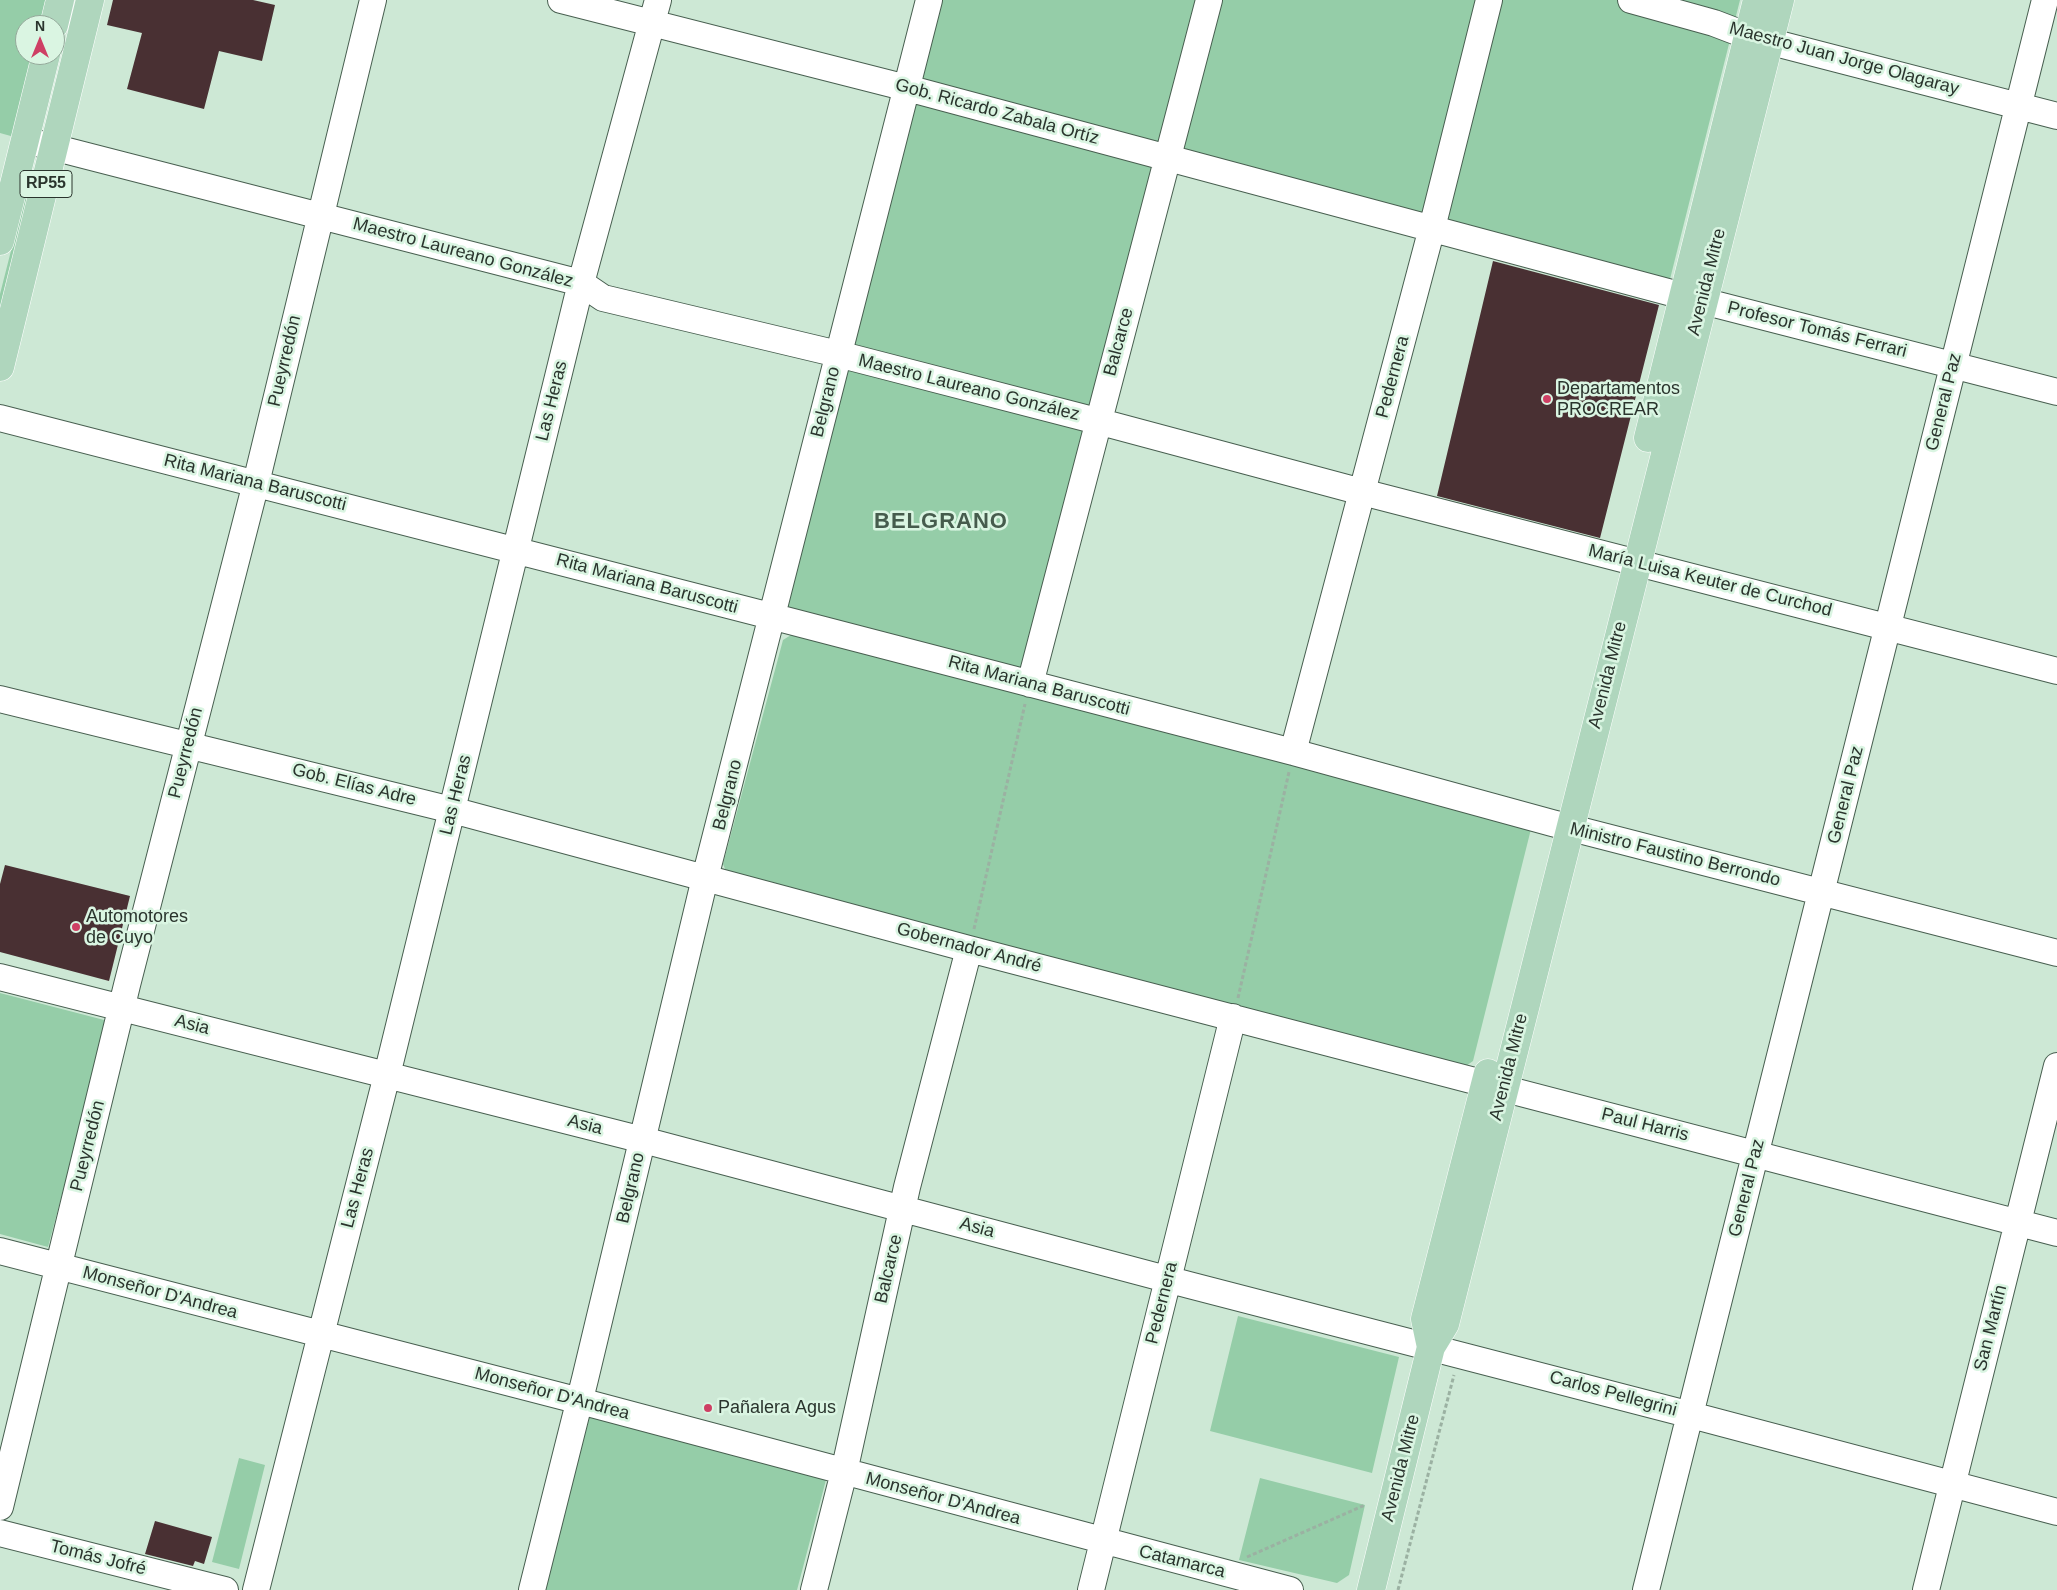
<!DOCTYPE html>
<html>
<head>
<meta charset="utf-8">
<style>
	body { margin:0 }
	#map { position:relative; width:2057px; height:1590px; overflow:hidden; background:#cde8d5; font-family:Arial,sans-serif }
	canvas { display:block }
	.north { position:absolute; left:15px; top:15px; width:50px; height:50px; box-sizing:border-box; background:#daf5e2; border:1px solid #94a89a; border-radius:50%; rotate:0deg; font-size:14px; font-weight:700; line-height:20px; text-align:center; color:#2a342d }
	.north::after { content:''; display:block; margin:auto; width:18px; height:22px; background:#ce3f64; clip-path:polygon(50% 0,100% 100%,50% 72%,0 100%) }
</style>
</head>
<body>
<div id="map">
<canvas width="2057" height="1590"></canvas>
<div class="north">N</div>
</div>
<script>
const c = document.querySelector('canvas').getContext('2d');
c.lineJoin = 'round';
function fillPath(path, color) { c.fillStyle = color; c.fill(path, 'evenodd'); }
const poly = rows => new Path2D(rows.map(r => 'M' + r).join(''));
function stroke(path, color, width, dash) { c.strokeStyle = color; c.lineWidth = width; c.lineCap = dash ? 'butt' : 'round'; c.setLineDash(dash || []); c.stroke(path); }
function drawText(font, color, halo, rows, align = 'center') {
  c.font = font + ' Arial,sans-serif'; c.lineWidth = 5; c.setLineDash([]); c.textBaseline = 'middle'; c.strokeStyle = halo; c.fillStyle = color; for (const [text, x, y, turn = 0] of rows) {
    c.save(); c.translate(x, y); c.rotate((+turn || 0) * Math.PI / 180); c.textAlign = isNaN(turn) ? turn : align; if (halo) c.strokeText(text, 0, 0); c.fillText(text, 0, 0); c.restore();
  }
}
const green = poly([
	[0,0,60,0,54,25,25,25,25,55,47,55,25,140,0,133],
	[928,0,1740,0,1667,291,1168,158,1030,684,773,617],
	[31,172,36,173,0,314,0,294],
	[791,635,1527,824,1531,829,1473,1061,1466,1066,728,876,723,864,783,640],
	[0,993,108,1021,48,1247,0,1234],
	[1238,1316,1399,1357,1372,1473,1210,1431],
	[590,1415,827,1476,797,1590,544,1590],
	[239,1458,265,1465,239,1569,212,1562],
	[1260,1478,1365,1505,1349,1575,1337,1583,1239,1560]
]);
const building = poly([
	[113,0,253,0,275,5,262,61,219,51,204,109,127,89,142,33,107,25],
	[1493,261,1659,305,1600,538,1437,496],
	[5,865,130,896,109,981,0,952,0,884],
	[155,1521,212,1537,204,1564,195,1561,193,1566,145,1554]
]);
const path = poly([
	[974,929,1025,704],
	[1238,998,1289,772],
	[1247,1557,1365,1505],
	[1398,1590,1454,1375]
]);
const minor = poly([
	[561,0,907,88,1683,296,2057,392],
	[1631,0,1714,23,1748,36,2057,116],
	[25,140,581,283,603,298,838,354,1097,421,1362,492,2057,671],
	[0,418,755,612,1293,752,1552,823,2057,953],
	[1030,684,1209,0],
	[0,699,452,810,969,949,2057,1233],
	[1293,752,1432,228,1489,0],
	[0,977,643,1140,1189,1285,1691,1415,2057,1512],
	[0,1251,580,1401,1290,1590],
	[0,1507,127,985,256,483,373,0],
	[0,1533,225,1590],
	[256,1590,387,1075,581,283,658,0],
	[532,1590,585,1379,705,878,929,0],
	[814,1590,844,1472,907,1187,969,949],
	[1091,1590,1233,1017],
	[1646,1590,2045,0],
	[1926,1590,2057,1066]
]);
const major = poly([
	[54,25,60,0],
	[0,241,46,55],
	[0,367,90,0],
	[1648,438,1757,0],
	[1431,1347,1425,1319,1488,1073],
	[1371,1590,1431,1347,1445,1324,1780,0]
]);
const markers = [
	[1547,399,5,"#ce3f64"],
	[76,927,5,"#ce3f64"],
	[708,1408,5,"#ce3f64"]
];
const shields = [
	[46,184,52]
];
const shieldNames = [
	["RP55",46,184]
];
const streetNames = [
	["Maestro Juan Jorge Olagaray",1844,59,15],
	["Gob. Ricardo Zabala Ortíz",997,112,15],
	["Maestro Laureano González",463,253,15],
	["Avenida Mitre",1707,282,-76],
	["Profesor Tomás Ferrari",1817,330,14],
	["Balcarce",1119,342,-75],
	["Pueyrredón",285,361,-77],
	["Pedernera",1393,377,-75],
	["Maestro Laureano González",969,388,14],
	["Las Heras",552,401,-76],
	["Belgrano",826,402,-76],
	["General Paz",1944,402,-76],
	["Rita Mariana Baruscotti",255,483,14],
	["María Luisa Keuter de Curchod",1710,581,14],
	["Rita Mariana Baruscotti",647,584,15],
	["Avenida Mitre",1608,675,-76],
	["Rita Mariana Baruscotti",1039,686,15],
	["Pueyrredón",186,753,-76],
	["Gob. Elías Adre",354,785,14],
	["Las Heras",456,795,-76],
	["Belgrano",728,795,-76],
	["General Paz",1846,795,-76],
	["Ministro Faustino Berrondo",1675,855,14],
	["Gobernador André",969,948,15],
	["Asia",192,1025,14],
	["Avenida Mitre",1509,1067,-76],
	["Asia",585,1125,14],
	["Paul Harris",1645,1125,14],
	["Pueyrredón",88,1146,-76],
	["Las Heras",358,1188,-75],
	["Belgrano",631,1188,-77],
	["General Paz",1747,1188,-76],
	["Asia",977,1228,15],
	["Balcarce",889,1269,-77],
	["Monseñor D'Andrea",160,1293,15],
	["Pedernera",1162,1303,-76],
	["San Martín",1991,1328,-76],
	["Monseñor D'Andrea",552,1394,15],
	["Carlos Pellegrini",1613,1394,15],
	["Avenida Mitre",1401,1468,-76],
	["Monseñor D'Andrea",943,1499,15],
	["Tomás Jofré",98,1558,14],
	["Catamarca",1182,1562,14]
];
const poiNames = [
	["Departamentos",1557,389],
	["PROCREAR",1557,410],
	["Automotores",86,917],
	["de Cuyo",86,938],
	["Pañalera Agus",718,1408]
];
const districtNames = [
	["BELGRANO",941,522]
];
fillPath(green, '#95cda8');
fillPath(building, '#493033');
stroke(minor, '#485f50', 28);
stroke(major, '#fff', 29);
stroke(path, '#9bb1a2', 3, [4, 2.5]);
stroke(minor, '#fff', 26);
stroke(major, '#afd6bd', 28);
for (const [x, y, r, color] of markers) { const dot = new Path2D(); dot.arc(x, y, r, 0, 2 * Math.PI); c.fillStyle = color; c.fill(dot); stroke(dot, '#daf5e2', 2); }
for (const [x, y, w] of shields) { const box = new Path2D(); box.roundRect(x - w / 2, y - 13.5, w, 27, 4); c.fillStyle = '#daf5e2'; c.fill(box); stroke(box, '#2a342d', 1); }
drawText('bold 16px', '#2a342d', null, shieldNames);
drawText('18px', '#2a342d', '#daf5e2', streetNames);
drawText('18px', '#2a342d', '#daf5e2', poiNames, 'left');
c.letterSpacing = '1px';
drawText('bold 22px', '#465c4d', '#daf5e2', districtNames);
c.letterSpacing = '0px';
</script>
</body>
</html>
